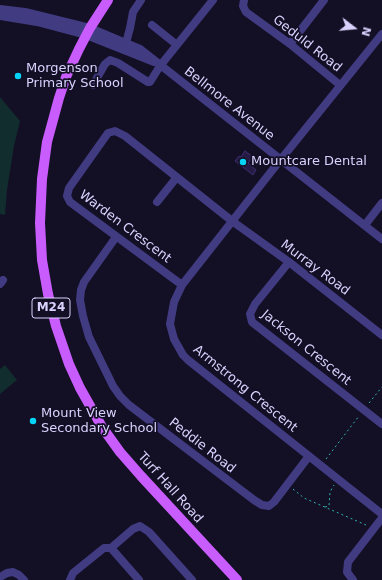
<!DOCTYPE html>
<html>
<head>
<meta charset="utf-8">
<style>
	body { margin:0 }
	#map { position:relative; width:382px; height:580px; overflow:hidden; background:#130f24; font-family:"DejaVu Sans",sans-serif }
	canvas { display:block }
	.north { position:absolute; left:334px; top:8px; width:40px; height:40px; -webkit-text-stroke:3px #130f24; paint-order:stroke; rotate:106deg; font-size:11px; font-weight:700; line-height:16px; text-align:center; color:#d9d2fe }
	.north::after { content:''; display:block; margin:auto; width:14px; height:18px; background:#d9d2fe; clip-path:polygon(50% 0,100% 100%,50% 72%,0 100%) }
</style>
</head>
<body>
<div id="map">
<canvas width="382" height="580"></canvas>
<div class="north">N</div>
</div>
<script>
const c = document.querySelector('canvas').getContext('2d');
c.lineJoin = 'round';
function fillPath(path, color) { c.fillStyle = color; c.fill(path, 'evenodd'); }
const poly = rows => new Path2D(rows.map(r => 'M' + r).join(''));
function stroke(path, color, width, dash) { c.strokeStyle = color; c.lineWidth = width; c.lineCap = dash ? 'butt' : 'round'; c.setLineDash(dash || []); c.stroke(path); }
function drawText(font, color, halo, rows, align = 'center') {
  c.font = font + ' "DejaVu Sans",sans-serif'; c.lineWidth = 3.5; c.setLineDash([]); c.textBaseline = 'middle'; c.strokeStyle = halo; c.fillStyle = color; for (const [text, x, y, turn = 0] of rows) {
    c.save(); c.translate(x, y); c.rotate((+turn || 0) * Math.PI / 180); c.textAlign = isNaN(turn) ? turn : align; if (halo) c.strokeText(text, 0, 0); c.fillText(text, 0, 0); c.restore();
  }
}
const green = poly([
	[0,97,20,121,14,146,7,190,5,215,0,214],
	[5,365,17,380,0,394,0,369]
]);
const building = poly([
	[245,151,253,157,248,163,256,170,253,175,235,161,239,156,241,157,245,151]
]);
const path = poly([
	[369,403,382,387],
	[326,459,359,416],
	[293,489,304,498,366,525],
	[325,507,329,506,330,492,334,485]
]);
const minor = poly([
	[244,0,243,6,246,12,290,44,340,85],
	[0,9,25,12,90,28,140,49,382,239],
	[0,16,37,22,86,35,154,62],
	[152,25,177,45],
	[382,34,274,168,182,285,174,302,170,324,174,339,183,355,188,360,382,514],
	[126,43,130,28,133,12,141,0],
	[290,44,324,0],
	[93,85,105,64,110,60,118,63,148,82,150,82,160,66,213,0],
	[157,202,177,177],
	[365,225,382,203],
	[116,237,84,282,81,290,80,300,83,316,89,337,113,386,120,396,129,405,254,500,262,505,269,506,274,502,309,456],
	[289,262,255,304,250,314,252,322,382,424],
	[0,284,3,280],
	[182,285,70,202,67,196,69,188,108,133,115,131,125,136,232,221,289,262,382,335],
	[111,548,133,529,140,526,149,532,192,580],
	[0,577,7,573,13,572,19,575,24,580],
	[70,580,73,573,104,548,111,548,139,580],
	[353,580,347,572,348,562,382,518]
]);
const major = poly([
	[108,0,90,28,79,49,66,77,59,98,47,142,42,179,40,223,42,260,48,294,56,326,69,364,80,388,102,427,120,452,141,476,237,580]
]);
const markers = [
	[18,76,4,"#05d4f8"],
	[243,162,4,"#05d4f8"],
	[33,421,4,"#05d4f8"]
];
const shields = [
	[51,308,38]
];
const shieldNames = [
	["M24",51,308]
];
const streetNames = [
	["Geduld Road",307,44,38],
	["Bellmore Avenue",229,104,38],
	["Warden Crescent",125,227,37],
	["Murray Road",315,268,37],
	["Jackson Crescent",306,348,39],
	["Armstrong Crescent",245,389,39],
	["Peddie Road",202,446,38],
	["Turf Hall Road",170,488,48]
];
const poiNames = [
	["Morgenson",26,69],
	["Primary School",26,84],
	["Mountcare Dental",251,162],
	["Mount View",41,414],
	["Secondary School",41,429]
];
fillPath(green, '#122d2e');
fillPath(building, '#251b44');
stroke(building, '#3e2e70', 1);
stroke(path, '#31b3b2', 1, [2, 3]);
stroke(minor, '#413b82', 8);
stroke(major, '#c85cfc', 10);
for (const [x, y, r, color] of markers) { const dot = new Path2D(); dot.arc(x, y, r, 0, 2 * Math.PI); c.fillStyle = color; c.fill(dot); stroke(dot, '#130f24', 1.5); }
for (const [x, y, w] of shields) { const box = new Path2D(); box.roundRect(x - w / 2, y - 10, w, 20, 3); c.fillStyle = '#130f24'; c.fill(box); stroke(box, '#d9d2fe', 1); }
drawText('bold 12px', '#d9d2fe', null, shieldNames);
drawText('13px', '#d9d2fe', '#130f24', streetNames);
drawText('13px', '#d9d2fe', '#130f24', poiNames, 'left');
</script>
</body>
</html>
